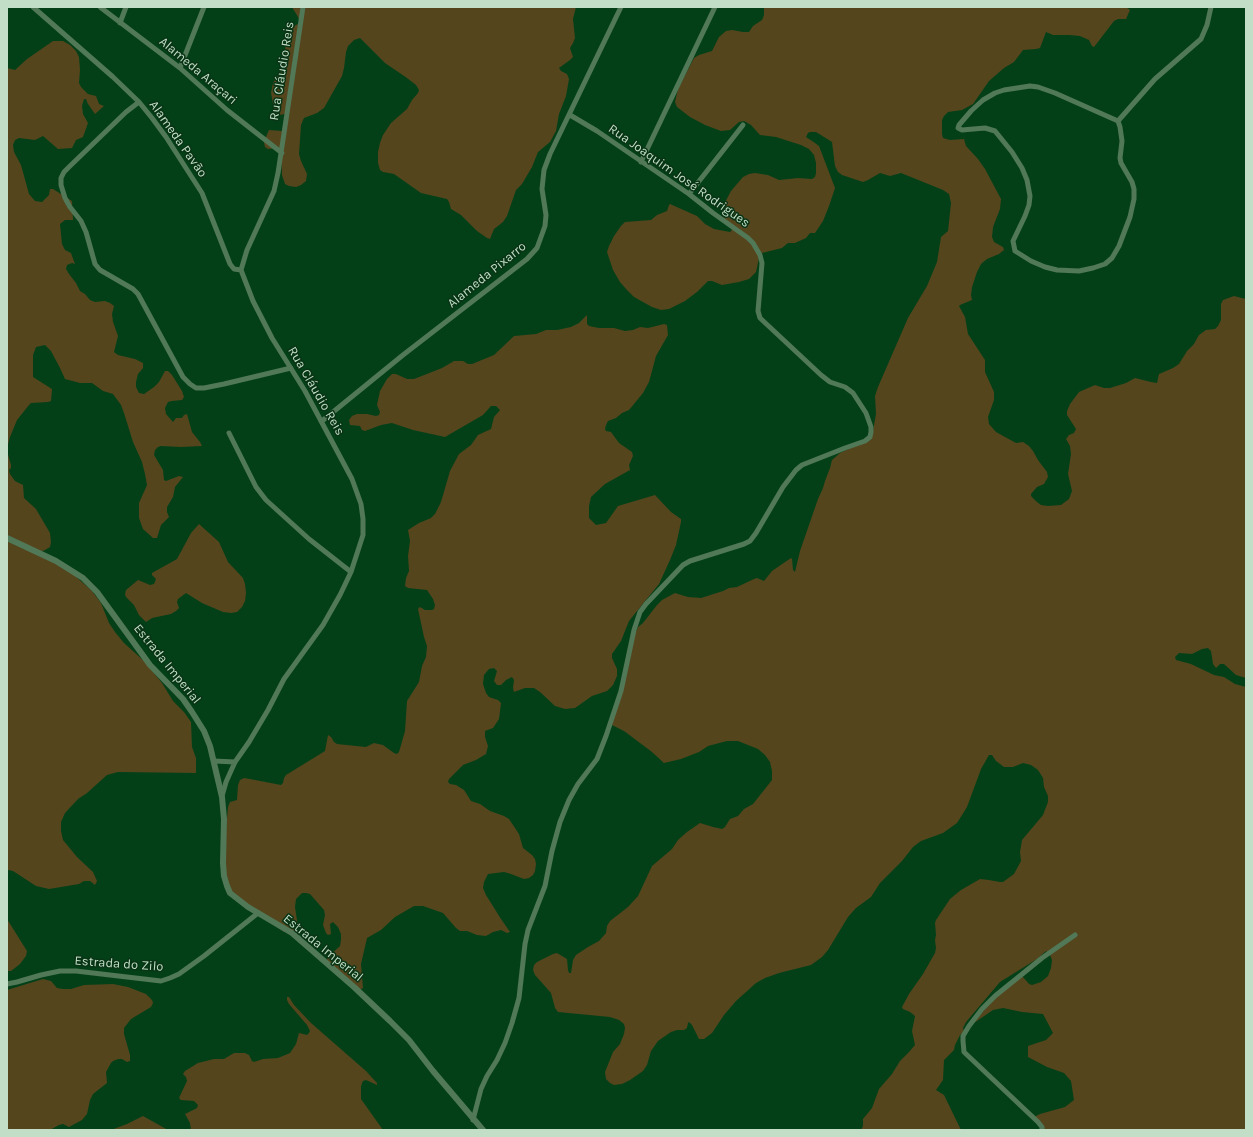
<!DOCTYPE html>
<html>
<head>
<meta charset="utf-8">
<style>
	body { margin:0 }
	#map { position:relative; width:1253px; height:1137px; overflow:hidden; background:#034018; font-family:Karla,sans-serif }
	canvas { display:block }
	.frame { position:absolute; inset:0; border:8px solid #c2dec6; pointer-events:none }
</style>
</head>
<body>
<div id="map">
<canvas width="1253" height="1137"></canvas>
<div class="frame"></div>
</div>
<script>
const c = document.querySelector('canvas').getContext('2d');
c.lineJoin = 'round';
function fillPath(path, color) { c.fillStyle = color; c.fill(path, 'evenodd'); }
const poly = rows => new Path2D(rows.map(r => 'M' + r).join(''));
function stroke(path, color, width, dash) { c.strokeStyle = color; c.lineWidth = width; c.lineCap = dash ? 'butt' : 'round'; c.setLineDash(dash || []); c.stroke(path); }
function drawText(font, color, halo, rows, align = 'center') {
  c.font = font + ' Karla,sans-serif'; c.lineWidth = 3; c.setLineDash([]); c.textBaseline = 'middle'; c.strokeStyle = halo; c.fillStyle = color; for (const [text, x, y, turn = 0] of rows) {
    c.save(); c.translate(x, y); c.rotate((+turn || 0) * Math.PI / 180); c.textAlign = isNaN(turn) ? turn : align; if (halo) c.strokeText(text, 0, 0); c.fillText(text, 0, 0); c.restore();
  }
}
const green = poly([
	[292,7,576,7,573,19,575,38,573,43,570,48,573,57,570,60,559,68,561,71,567,74,569,79,566,96,559,114,556,131,550,142,538,152,532,167,522,184,516,190,507,216,503,222,494,229,490,239,487,238,477,231,461,215,451,209,449,202,447,199,421,193,394,174,383,172,380,170,378,163,378,152,380,143,383,135,391,123,407,109,412,100,418,93,419,90,416,85,407,78,385,63,360,38,354,40,348,46,346,52,344,68,342,76,324,108,317,113,304,118,301,125,299,154,301,161,307,174,306,181,301,185,296,187,289,186,285,184,282,175,281,150,278,148,268,149,265,147,264,143,266,137,269,130,282,131,288,113,277,116,275,114,271,93,273,83,282,69,287,37,291,29,294,26,298,24,300,21,298,17],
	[764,7,1126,7,1130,10,1126,19,1118,19,1114,21,1094,47,1092,46,1089,40,1080,36,1069,35,1053,35,1046,32,1040,48,1036,49,1023,50,1014,62,1004,68,989,81,973,104,962,110,948,112,944,116,942,120,942,134,943,138,950,140,964,139,966,146,978,159,985,169,1001,199,1000,209,993,227,992,237,994,242,1003,247,1004,250,999,254,987,259,981,264,977,272,972,287,971,295,972,300,960,305,959,306,965,317,968,334,985,360,985,372,994,392,994,400,988,417,989,424,996,432,1016,443,1023,442,1029,446,1033,451,1038,460,1047,472,1048,477,1044,484,1037,487,1031,494,1031,496,1037,502,1041,505,1048,506,1061,505,1069,499,1072,491,1068,474,1071,454,1070,446,1066,439,1069,435,1074,433,1076,429,1067,415,1067,411,1070,404,1079,392,1095,385,1104,388,1110,388,1126,383,1135,378,1151,382,1157,383,1159,374,1173,368,1179,364,1187,351,1194,344,1199,335,1206,330,1215,329,1218,326,1221,320,1221,304,1223,300,1234,296,1246,299,1246,678,1236,675,1224,664,1220,664,1216,668,1213,664,1211,651,1208,648,1202,649,1192,654,1179,653,1175,657,1176,660,1191,664,1214,675,1224,677,1235,684,1246,687,1246,1130,1043,1130,1032,1118,1040,1114,1065,1107,1074,1100,1071,1081,1064,1073,1047,1067,1028,1057,1028,1046,1046,1040,1053,1033,1043,1014,1022,1012,1003,1008,993,1010,974,1023,998,992,1018,977,1023,977,1029,984,1032,985,1041,982,1048,976,1051,968,1052,960,1050,955,1046,951,1037,959,1000,982,966,1022,963,1028,964,1032,960,1035,955,1045,954,1050,944,1060,943,1080,936,1090,944,1095,961,1130,861,1130,863,1126,863,1119,872,1108,879,1089,892,1074,900,1061,909,1052,915,1045,912,1031,915,1016,910,1012,903,1009,902,1007,909,994,923,974,935,953,936,948,935,940,936,935,935,923,936,920,950,899,961,890,980,879,989,880,1000,882,1003,882,1014,874,1021,861,1020,852,1022,840,1043,815,1048,802,1048,796,1044,787,1043,778,1038,770,1031,765,1023,763,1013,767,1004,767,996,761,992,755,989,755,981,769,967,807,957,823,943,833,921,841,913,847,902,861,880,883,871,897,856,908,848,917,828,950,822,957,811,965,779,973,765,978,756,983,736,1001,724,1015,712,1033,704,1039,699,1039,692,1025,689,1022,688,1023,687,1028,684,1030,677,1030,671,1032,658,1041,651,1051,647,1065,643,1071,630,1080,622,1084,614,1085,610,1083,606,1079,605,1072,613,1052,620,1044,624,1034,625,1028,624,1024,619,1020,610,1017,558,1012,555,1008,551,993,535,975,533,970,534,965,537,962,553,954,557,953,567,959,568,970,569,973,571,973,573,960,576,955,588,947,599,941,606,933,607,926,610,921,628,907,638,896,652,866,672,849,678,840,687,832,700,823,713,827,722,829,725,827,730,819,738,816,744,809,753,804,772,780,772,771,770,762,765,755,758,749,738,741,727,741,708,746,699,752,681,759,664,763,652,752,624,731,612,725,634,636,638,627,643,623,657,605,662,600,675,593,688,597,701,598,723,591,729,588,737,587,754,579,757,578,764,581,772,571,791,558,792,559,793,570,795,572,800,551,818,499,823,488,825,481,830,468,832,460,840,453,864,442,873,431,876,414,875,396,878,387,908,318,927,286,937,262,941,237,948,231,951,203,949,194,943,190,901,173,890,176,880,173,868,180,863,182,842,175,838,172,835,166,832,142,816,132,810,132,808,133,806,137,815,143,819,146,835,188,829,206,823,221,815,233,810,233,806,238,795,243,788,243,782,248,762,253,759,258,756,272,749,279,739,282,722,285,712,281,708,281,697,292,685,301,669,309,661,310,652,307,634,297,627,290,620,282,613,270,607,252,609,246,614,236,621,226,625,222,651,220,657,215,667,211,669,205,670,204,697,216,705,224,714,229,730,232,732,230,723,217,722,208,731,191,743,177,749,174,755,173,768,175,779,180,798,178,812,179,815,177,816,173,816,163,814,155,809,149,801,145,776,137,760,135,751,125,744,121,739,122,730,130,721,131,705,125,690,117,677,107,675,102,678,89,694,58,699,55,712,51,719,37,726,31,732,30,743,32,749,32,753,26,762,20,764,15],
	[53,41,63,41,70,45,76,51,79,57,80,70,79,83,81,87,88,94,96,96,99,104,104,106,95,114,88,104,86,99,84,99,82,106,83,114,88,123,83,137,76,140,72,148,58,149,43,136,35,140,19,138,15,140,13,145,14,152,21,165,29,194,35,201,42,202,49,195,50,189,53,189,72,201,73,220,65,220,60,224,62,244,65,250,71,253,75,264,72,263,67,265,66,269,69,274,76,283,80,291,85,294,90,300,95,302,105,301,110,303,114,306,112,314,113,322,118,336,114,352,118,355,135,359,143,363,143,368,138,374,136,382,136,387,139,393,144,394,154,387,159,382,165,371,168,371,172,375,182,391,184,397,182,400,172,401,168,402,165,408,166,414,173,422,176,418,182,418,184,415,187,414,192,432,200,442,202,446,181,447,161,446,158,447,155,450,154,455,163,470,164,480,166,481,179,476,183,477,175,487,173,497,167,507,167,512,169,517,161,525,157,538,153,538,143,529,139,518,139,503,147,485,145,474,142,462,133,442,124,413,121,405,113,394,103,391,92,383,80,383,65,379,60,368,51,351,45,345,36,347,33,355,33,377,52,389,51,401,48,402,31,403,29,405,17,420,10,437,7,448,7,68,15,70,27,59],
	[587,315,587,324,589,326,599,328,614,328,625,331,633,330,640,327,648,328,664,324,667,325,668,335,656,356,649,382,643,393,629,410,622,413,616,418,608,421,606,425,605,429,606,431,611,432,619,443,632,452,633,456,629,465,630,470,605,484,591,497,589,506,589,518,596,525,606,523,618,506,655,495,671,512,681,519,681,522,676,545,670,560,659,584,629,621,621,641,612,654,612,658,617,669,617,676,613,685,607,691,592,696,575,708,565,709,555,706,540,692,534,688,525,688,514,692,513,688,514,680,512,677,506,680,501,685,497,685,494,681,497,671,494,668,489,669,484,675,483,684,486,693,489,697,498,700,501,703,499,719,493,728,485,731,485,737,488,746,486,754,476,760,463,765,449,779,448,782,450,784,456,785,464,790,471,801,480,804,490,811,504,816,509,819,519,834,523,848,532,855,535,859,536,864,535,871,533,875,529,878,524,879,511,874,504,872,488,874,484,882,483,888,486,895,501,919,510,932,507,933,501,930,493,932,486,936,477,935,467,931,460,931,456,928,443,913,423,906,414,906,395,917,381,930,367,938,361,964,363,988,361,989,356,989,328,966,327,958,340,946,341,940,341,934,338,927,333,922,330,924,331,934,328,935,326,933,323,925,325,915,324,910,310,894,306,893,302,893,296,899,295,907,298,927,296,932,284,932,238,900,225,884,223,867,228,807,230,802,237,800,238,785,240,780,244,778,250,779,281,785,283,783,284,778,286,775,325,751,328,735,331,737,334,742,337,744,366,747,374,743,383,745,394,753,397,754,399,752,405,731,407,701,419,682,422,666,426,657,427,646,424,637,418,609,420,607,425,610,432,610,434,609,435,605,433,599,427,590,408,588,405,586,406,578,409,571,408,556,410,541,408,530,419,523,431,518,435,514,441,502,450,471,459,454,471,445,478,435,491,429,494,417,500,410,496,406,491,406,483,415,445,437,413,430,392,423,381,425,365,431,362,430,360,426,350,425,349,420,352,416,357,414,367,414,376,416,379,415,380,412,377,405,380,391,387,379,392,374,396,374,407,379,414,379,442,368,454,361,463,361,468,364,472,364,494,355,514,336,536,334,546,330,557,330,571,327,579,323],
	[7,451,11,465,11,468,9,470,10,474,15,481,23,485,24,498,36,509,50,533,51,542,50,547,45,550,37,553,72,573,92,591,101,603,109,623,115,632,124,643,144,661,162,683,173,701,184,712,191,722,192,747,196,758,196,773,118,772,107,775,87,793,78,799,65,813,61,822,61,831,63,840,77,857,93,872,97,881,95,885,90,881,84,881,79,884,49,889,36,886,13,871,9,870,7,871,7,538,18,541,7,535],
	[199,524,219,542,228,562,243,578,245,584,246,593,245,601,242,607,237,612,231,613,223,612,202,603,186,593,178,599,177,602,179,608,176,611,171,614,152,618,146,622,139,615,134,605,126,597,125,594,126,590,138,580,150,585,154,584,156,579,152,575,152,573,177,559,191,533],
	[7,919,27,951,26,956,20,964,11,971,7,971],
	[43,979,51,981,57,988,63,989,71,989,84,985,113,984,128,987,146,994,152,1000,153,1003,151,1007,131,1019,124,1028,124,1034,130,1055,130,1061,127,1062,122,1059,118,1059,113,1061,111,1063,106,1072,107,1083,93,1094,90,1100,87,1114,82,1120,69,1127,63,1124,59,1125,50,1130,7,1130,7,990],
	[287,997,289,997,294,1005,311,1023,366,1071,377,1083,377,1085,366,1080,363,1081,361,1086,361,1099,383,1130,191,1130,190,1123,185,1114,197,1108,198,1105,194,1101,181,1100,179,1098,187,1081,186,1077,183,1074,185,1071,198,1063,214,1059,224,1059,234,1053,245,1053,249,1055,252,1061,254,1062,263,1059,278,1058,290,1053,296,1044,299,1033,307,1035,309,1033,310,1031,307,1025,289,1004,287,1000],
	[143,1116,168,1130,111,1130,127,1124]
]);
const minor = poly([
	[33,7,113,77,139,102,152,118,166,137,202,193,230,264,234,269,241,270],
	[100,7,180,68,227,110,282,153],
	[120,23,126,7],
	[180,68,204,7],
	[1030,86,1038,87,1055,93,1118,121,1120,127,1122,141,1120,158,1121,163,1132,182,1134,189,1134,199,1130,217,1119,246,1112,258,1105,264,1093,268,1079,271,1057,270,1045,267,1031,261,1015,251,1013,241,1025,216,1029,205,1030,196,1027,180,1022,168,1012,152,995,131,985,128,962,130,958,128,959,125,971,111,983,100,995,93,1004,90,1030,86],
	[139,102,126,112,70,166,64,172,61,178,61,185,65,198,70,207,81,221,86,232,95,264,100,270,133,289,138,294,183,377,190,384,196,388,204,388,224,384,291,368],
	[1118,121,1155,79,1201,39,1207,25,1211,7],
	[641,162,715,7],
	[689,194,743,125],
	[322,421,403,355,527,259,537,248,545,226,546,215,542,189,544,170,550,154,621,7],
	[229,433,256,487,266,500,309,539,351,572],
	[214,761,235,762],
	[222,796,226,782,235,762,249,742,268,710,284,679,323,625,340,595,351,572,363,535,363,519,361,504,352,479,305,391,272,338,253,301,241,270,247,250,274,191,278,173,303,7],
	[7,984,17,982,41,975,60,971,76,971,161,981,170,978,179,974,204,956,258,913],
	[473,1120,481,1089,487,1076,497,1060,505,1043,512,1023,519,998,525,944,528,930,545,886,552,851,560,822,569,800,578,784,597,759,606,736,621,691,634,630,640,612,646,604,683,565,690,561,744,544,750,541,756,533,783,487,796,470,802,465,845,448,865,441,870,437,871,432,871,427,866,413,853,393,845,387,830,382,821,375,760,318,758,311,762,263,760,255,753,243,748,238,713,213,689,194,597,131,570,115],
	[1042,1130,1042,1127,1038,1122,964,1052,963,1041,963,1036,969,1026,982,1009,995,996,1042,958,1075,935]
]);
const tertiary = poly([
	[7,538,56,561,83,578,97,592,150,665,183,699,192,712,204,731,210,746,222,797,224,819,223,863,224,876,227,886,230,893,248,907,292,933,354,987,390,1021,409,1040,433,1071,483,1130]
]);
const streetNames = [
	["Alameda Araçari",198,71,40],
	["Rua Cláudio Reis",282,71,-81],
	["Alameda Pavão",178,139,55],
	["Rua Joaquim José Rodrigues",679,176,35],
	["Alameda Pixarro",487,275,-39],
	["Rua Cláudio Reis",316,391,60],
	["Estrada Imperial",167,664,51],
	["Estrada Imperial",323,948,39],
	["Estrada do Zilo",119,964,4]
];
fillPath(green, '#54451c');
stroke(minor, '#517857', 5);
stroke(tertiary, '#517857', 6);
drawText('13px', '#c2dec6', '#093415', streetNames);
</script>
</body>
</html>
